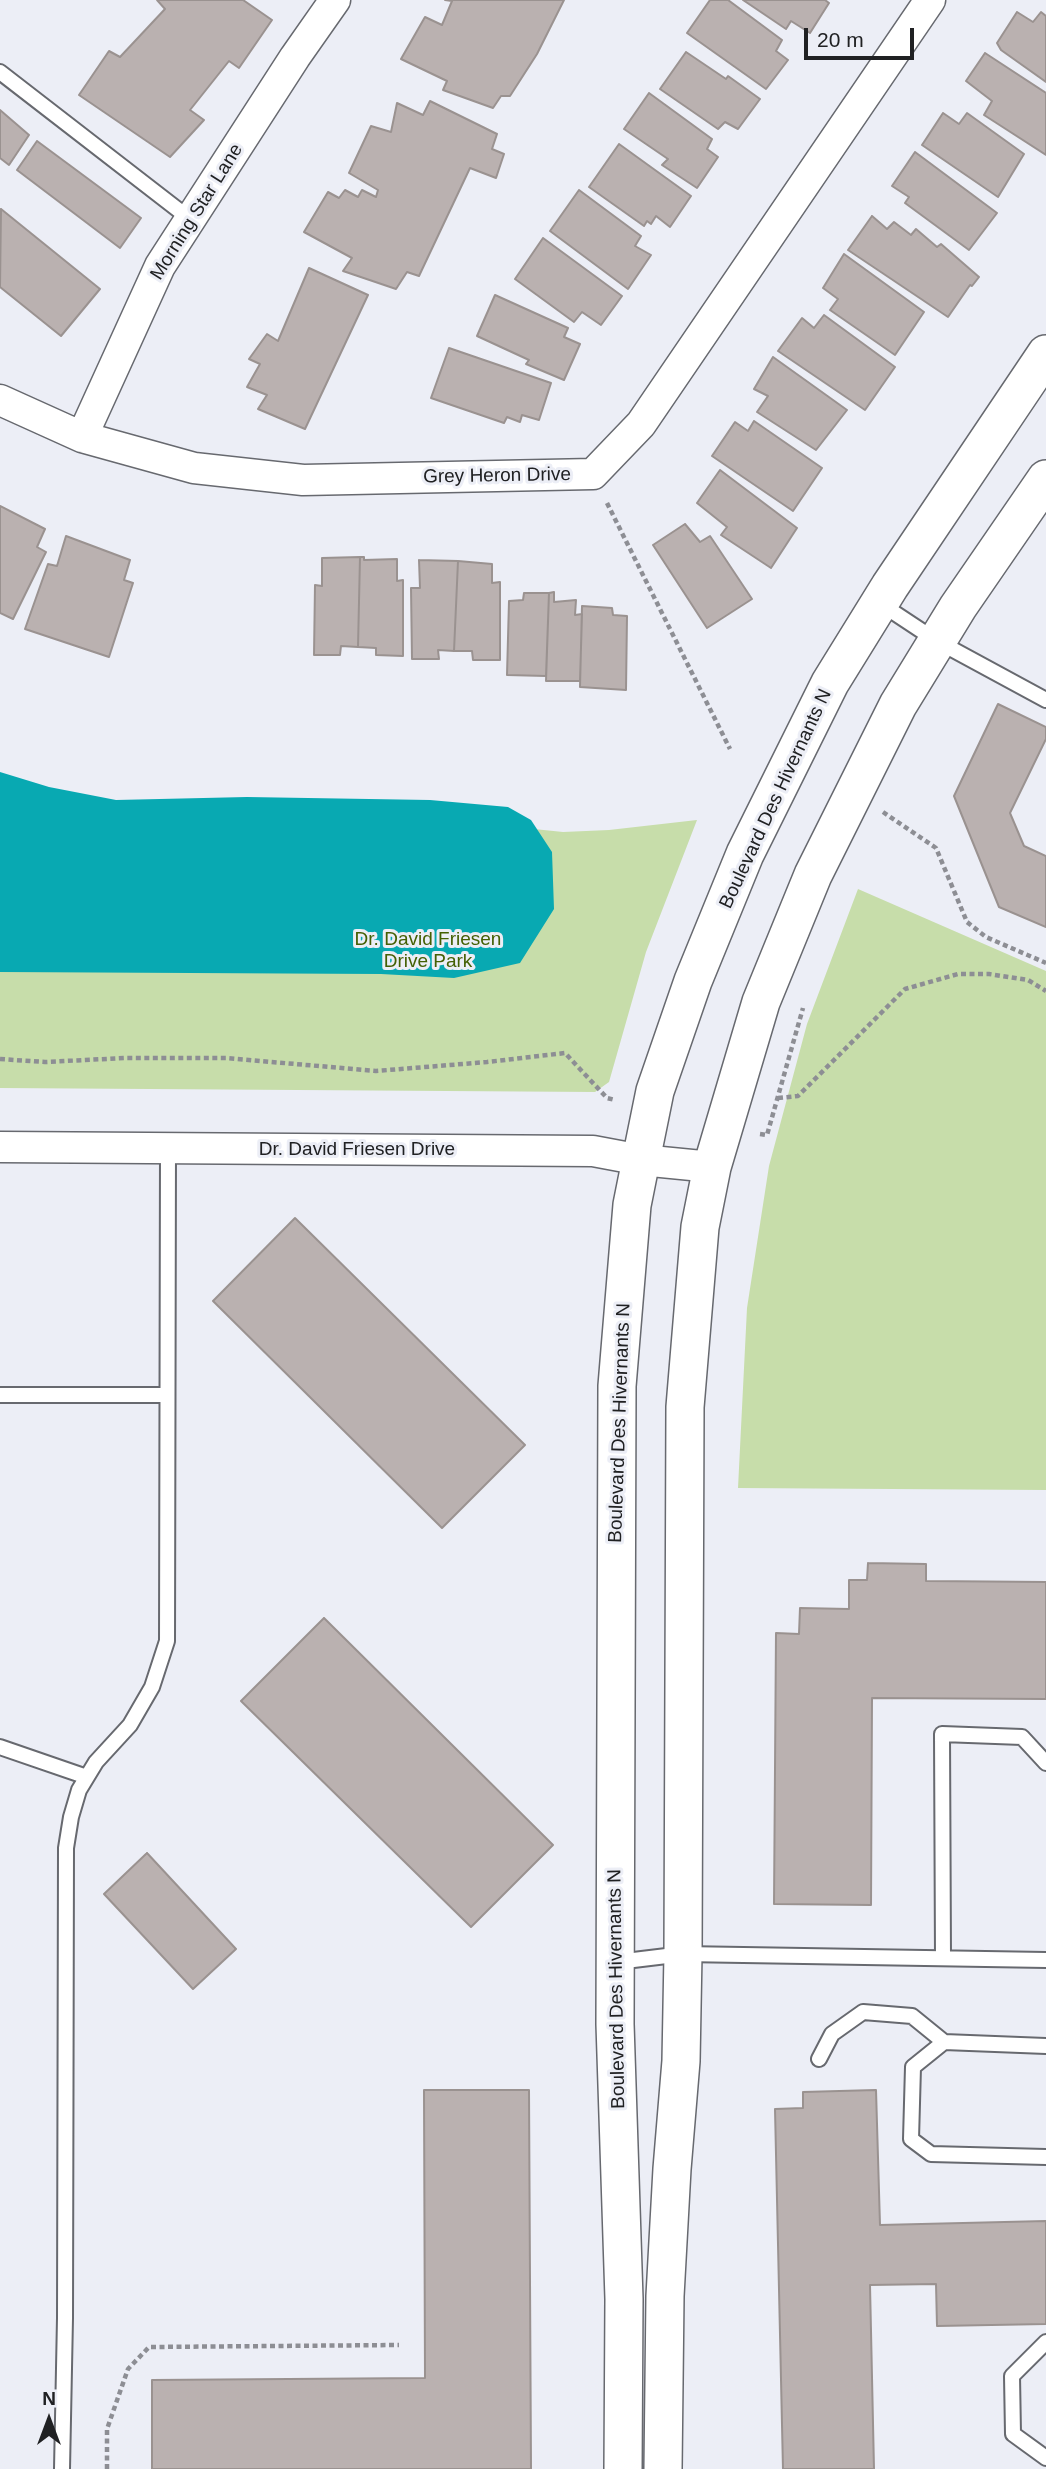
<!DOCTYPE html>
<html>
<head>
<meta charset="utf-8">
<style>
	body { margin:0 }
	#map { position:relative; width:1046px; height:2469px; overflow:hidden; background:#eceef6; font-family:Arial,sans-serif }
	canvas { display:block }
	.north { position:absolute; left:14px; top:2385px; width:70px; height:70px; -webkit-text-stroke:5px #eceef6; paint-order:stroke; rotate:0deg; font-size:19px; font-weight:700; line-height:28px; text-align:center; color:#202123 }
	.north::after { content:''; display:block; margin:auto; width:24px; height:32px; background:#202123; clip-path:polygon(50% 0,100% 100%,50% 72%,0 100%) }
	.scale { position:absolute; left:804px; top:28px; width:110px; height:32px; box-sizing:border-box; border:4px solid #202123; border-top:0; padding-left:9px; font-size:21px; line-height:24px; white-space:nowrap; color:#202123; -webkit-text-stroke:5px #eceef6; paint-order:stroke }
</style>
</head>
<body>
<div id="map">
<canvas width="1046" height="2469"></canvas>
<div class="north">N</div>
<div class="scale">20 m</div>
</div>
<script>
const c = document.querySelector('canvas').getContext('2d');
c.lineJoin = 'round';
function fillPath(path, color) { c.fillStyle = color; c.fill(path, 'evenodd'); }
const poly = rows => new Path2D(rows.map(r => 'M' + r).join(''));
function stroke(path, color, width, dash) { c.strokeStyle = color; c.lineWidth = width; c.lineCap = dash ? 'butt' : 'round'; c.setLineDash(dash || []); c.stroke(path); }
function drawText(font, color, halo, rows, align = 'center') {
  c.font = font + ' Arial,sans-serif'; c.lineWidth = 6; c.setLineDash([]); c.textBaseline = 'middle'; c.strokeStyle = halo; c.fillStyle = color; for (const [text, x, y, turn = 0] of rows) {
    c.save(); c.translate(x, y); c.rotate((+turn || 0) * Math.PI / 180); c.textAlign = isNaN(turn) ? turn : align; if (halo) c.strokeText(text, 0, 0); c.fillText(text, 0, 0); c.restore();
  }
}
const green = poly([
	[0,783,90,805,505,826,563,832,609,830,697,820,646,952,609,1082,595,1092,0,1088],
	[858,889,1046,971,1046,1490,738,1488,747,1308,769,1166,807,1024]
]);
const water = poly([
	[0,772,49,787,116,800,247,797,430,800,508,807,531,820,552,852,554,909,520,963,454,978,381,974,0,972]
]);
const building = poly([
	[157,0,243,0,272,20,239,68,229,61,190,110,204,120,170,157,79,95,109,51,120,57,165,9,157,0],
	[445,0,564,0,537,54,510,96,501,96,493,108,443,90,447,81,401,59,425,17,442,25,452,1,445,0],
	[710,0,728,0,782,40,776,51,788,60,766,89,687,33,710,0],
	[743,0,825,0,829,3,810,33,791,21,786,29,743,0],
	[1017,12,1033,22,1041,12,1046,16,1046,82,1001,50,997,43,1017,12],
	[686,52,726,79,728,76,760,99,738,129,725,122,718,129,660,89,686,52],
	[985,53,1046,93,1046,155,984,115,992,101,966,81,985,53],
	[649,93,712,139,707,149,718,157,697,188,662,165,668,159,624,129,649,93],
	[430,101,497,134,492,149,504,154,496,178,470,168,419,276,407,272,396,289,343,271,352,258,304,232,328,192,339,198,345,190,358,197,362,190,376,197,378,190,349,173,371,126,391,132,397,103,423,115,430,101],
	[0,110,29,135,9,165,0,158,0,110],
	[943,113,959,124,967,113,1024,154,998,197,922,145,943,113],
	[37,141,141,218,120,248,17,170,37,141],
	[619,144,691,196,670,227,656,216,651,224,647,221,644,226,589,187,619,144],
	[915,152,997,213,969,250,905,203,909,197,892,186,915,152],
	[579,190,641,236,635,246,651,255,628,289,550,231,579,190],
	[1,209,100,289,61,336,0,287,1,209],
	[872,216,887,229,894,222,911,235,916,229,937,247,941,244,979,277,972,286,970,285,948,317,848,250,872,216],
	[543,238,622,296,601,325,582,312,574,322,515,279,543,238],
	[844,254,924,312,895,355,830,310,838,299,823,288,844,254],
	[309,268,368,295,305,429,258,409,267,395,247,387,260,364,249,359,267,334,278,341,309,268],
	[495,295,568,328,564,337,580,344,564,380,526,364,529,360,477,336,495,295],
	[824,315,895,367,865,410,778,351,802,318,814,328,824,315],
	[449,348,551,383,539,420,522,415,520,422,507,417,504,423,431,398,449,348],
	[773,357,847,410,816,450,757,412,768,396,754,389,773,357],
	[754,421,822,468,793,511,712,456,735,422,748,431,754,421],
	[720,470,797,528,771,568,721,535,727,527,697,503,720,470],
	[0,506,45,529,37,547,46,552,13,619,0,613,0,506],
	[685,524,700,542,710,536,752,599,707,628,653,545,685,524],
	[66,536,130,560,124,580,133,583,109,657,25,629,48,564,57,566,66,536],
	[360,557,364,557,364,560,397,559,397,581,403,580,403,656,376,655,376,648,358,647,360,557],
	[360,557,358,647,341,646,340,655,314,655,315,585,322,586,322,558,360,557],
	[419,560,458,561,454,651,438,650,439,659,412,659,411,588,420,588,419,560],
	[458,561,492,564,492,583,500,582,500,660,473,660,472,651,454,651,458,561],
	[554,592,554,602,576,600,575,615,582,614,580,681,546,681,549,593,554,592],
	[524,593,549,593,546,676,507,675,509,601,523,600,524,593],
	[582,606,612,608,613,615,627,616,626,690,580,687,582,606],
	[998,704,1046,727,1046,739,1010,813,1024,846,1046,856,1046,927,999,907,954,796,998,704],
	[295,1218,525,1445,442,1528,213,1301,295,1218],
	[868,1563,926,1564,926,1581,1046,1582,1046,1699,872,1698,871,1905,774,1904,776,1633,799,1634,800,1608,849,1609,849,1580,867,1580,868,1563],
	[324,1618,553,1845,471,1927,241,1701,324,1618],
	[147,1853,236,1949,193,1989,104,1894,147,1853],
	[424,2090,529,2090,531,2469,152,2469,152,2380,425,2378,424,2090],
	[876,2090,880,2225,1046,2221,1046,2324,937,2326,936,2284,870,2285,874,2469,783,2469,775,2109,803,2108,803,2092,876,2090]
]);
const path = poly([
	[607,503,730,749],
	[883,812,936,848,967,922,986,937,1046,963],
	[0,1059,45,1062,126,1058,226,1058,376,1071,487,1062,565,1053,607,1098,615,1100],
	[778,1098,798,1096,905,989,958,974,989,974,1028,980,1046,991],
	[760,1134,767,1135,803,1008],
	[107,2469,107,2429,128,2369,149,2347,399,2345]
]);
const service = poly([
	[0,72,190,219],
	[881,604,937,641,1046,700],
	[0,1395,167,1395],
	[0,1747,87,1777],
	[943,1958,942,1734,1022,1737,1046,1763],
	[617,1962,683,1954,1046,1960],
	[1046,2046,944,2042,913,2067,911,2139,931,2154,1046,2157],
	[819,2059,832,2034,863,2012,912,2016,944,2042],
	[1046,2342,1012,2376,1013,2434,1046,2458],
	[62,2469,65,2318,66,1848,71,1817,79,1790,96,1762,130,1725,152,1687,167,1641,168,1148]
]);
const minor = poly([
	[0,400,82,437,194,468,303,480,593,474,641,424,930,0],
	[82,437,160,266,295,57,335,0],
	[0,1147,593,1151,641,1160,712,1167]
]);
const tertiary = poly([
	[623,2469,624,2299,615,2024,617,1386,632,1205,641,1160,655,1091,693,981,745,854,830,683,890,586,1046,354],
	[663,2469,665,2296,672,2169,681,2061,683,1954,685,1407,700,1227,712,1167,761,1002,813,875,898,705,958,607,1046,479]
]);
const streetNames = [
	["Morning Star Lane",197,212,-58],
	["Grey Heron Drive",497,476,-1],
	["Boulevard Des Hivernants N",776,799,-65],
	["Dr. David Friesen Drive",357,1150],
	["Boulevard Des Hivernants N",620,1423,-88],
	["Boulevard Des Hivernants N",617,1989,-91]
];
const parkNames = [
	["Dr. David Friesen",428,940],
	["Drive Park",428,962]
];
fillPath(green, '#c7ddaa');
fillPath(water, '#08a9b2');
fillPath(building, '#bab1b0');
stroke(building, '#9a9290', 2);
stroke(service, '#67696f', 18);
stroke(minor, '#67696f', 33);
stroke(tertiary, '#67696f', 40);
stroke(path, '#8d8e94', 4.5, [5, 3.5]);
stroke(service, '#fff', 14);
stroke(minor, '#fff', 30);
stroke(tertiary, '#fff', 37);
drawText('19px', '#202123', '#eceef6', streetNames);
drawText('19px', '#446004', '#eceef6', parkNames);
</script>
</body>
</html>
